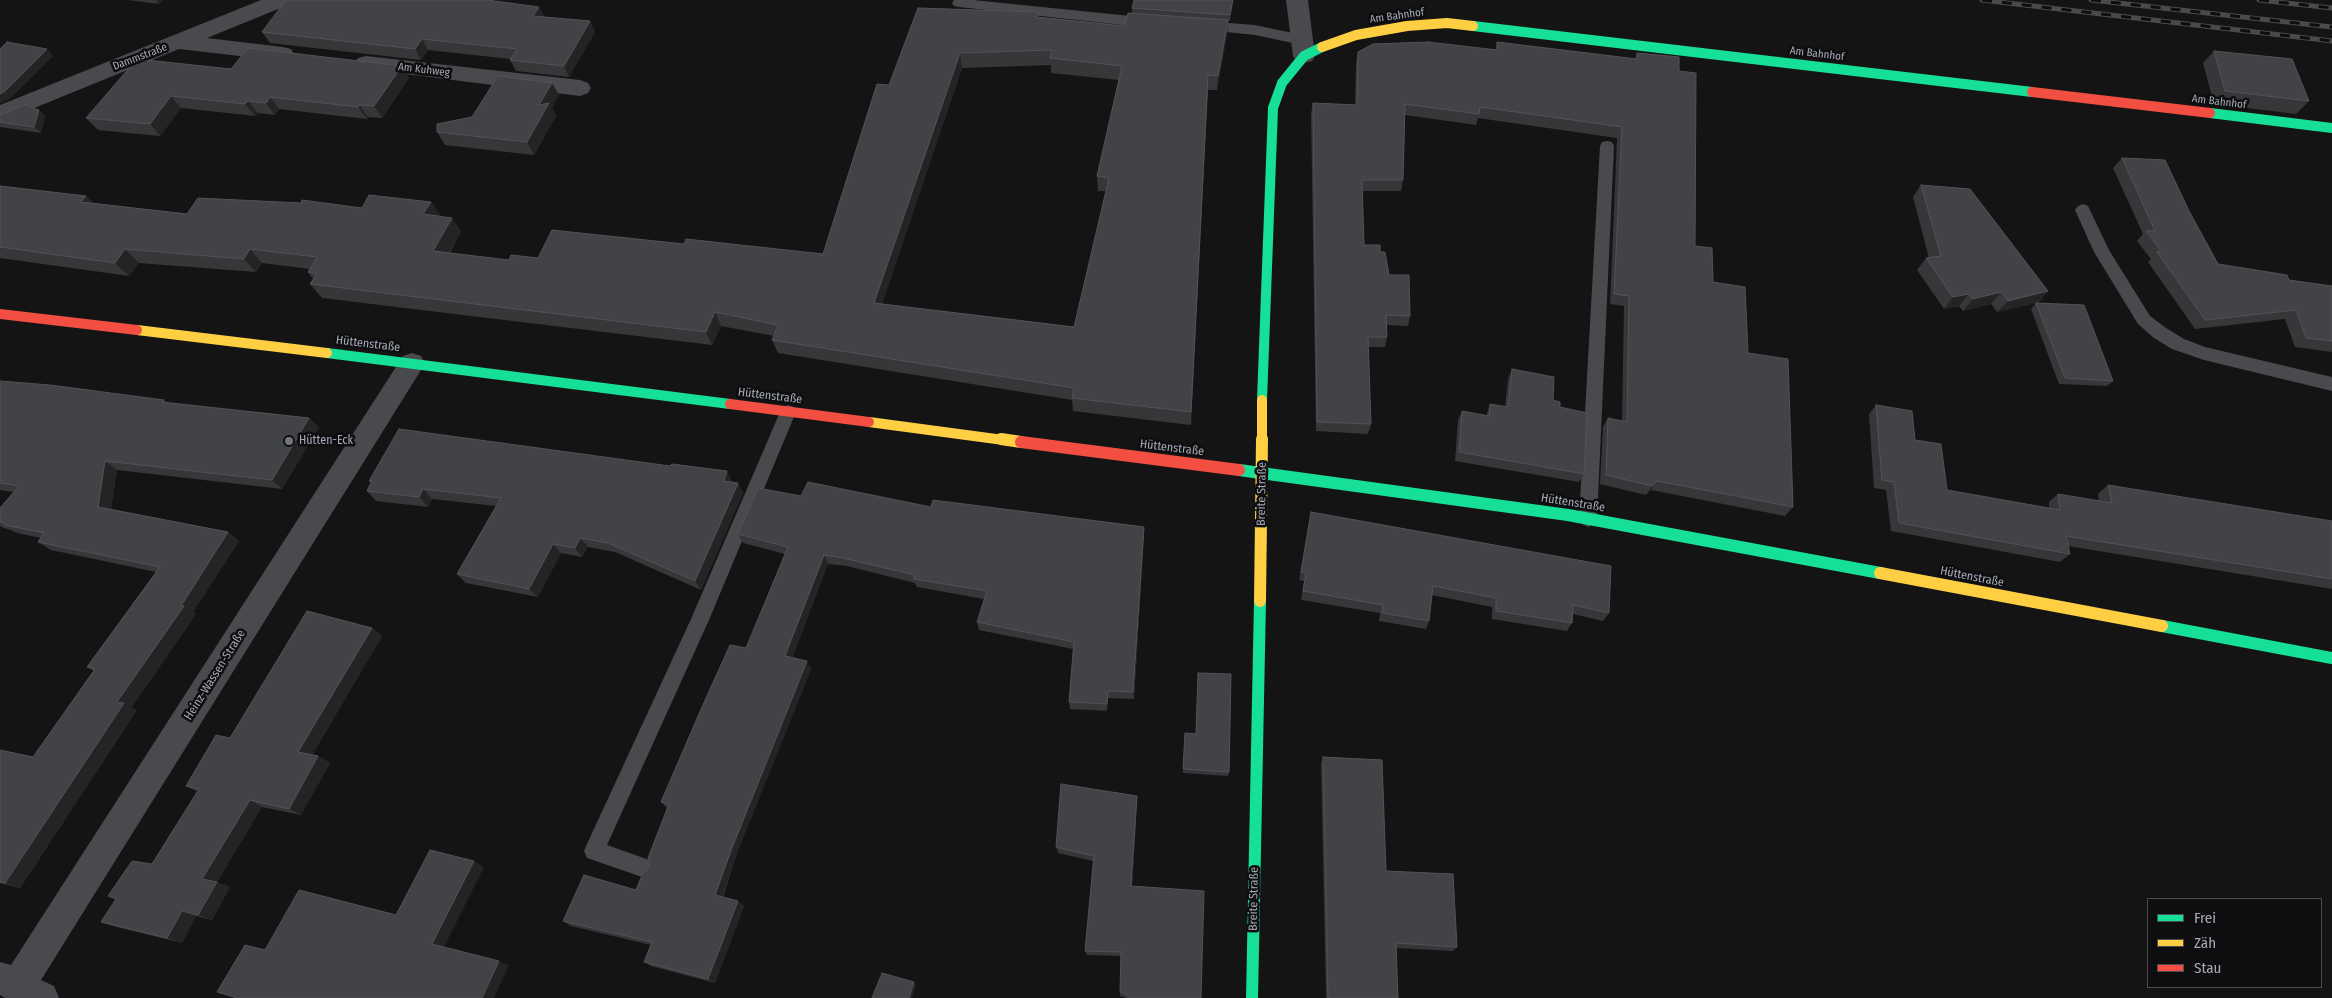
<!DOCTYPE html>
<html>
<head>
<meta charset="utf-8">
<style>
	body { margin:0 }
	#map { position:relative; width:2332px; height:998px; overflow:hidden; background:#141414; font-family:"Fira Sans Condensed",sans-serif }
	canvas { display:block }
	.legend { position:absolute; left:2147px; top:898px; width:175px; height:90px; box-sizing:border-box; background:#0e0e10; border:1px solid #4a4c52; margin:0; padding:6px 9px; list-style:none; font-size:15px; color:#a5aab5 }
	.legend li { display:flex; align-items:center; gap:10px; height:25px }
	.legend b { width:25px; border:1px solid #4a4c52 }
</style>
</head>
<body>
<div id="map">
<canvas width="2332" height="998"></canvas>
<ul class="legend">
<li><b style="height:6px;background:#16e098"></b>Frei</li>
<li><b style="height:6px;background:#ffcf43"></b>Zäh</li>
<li><b style="height:6px;background:#f24e42"></b>Stau</li>
</ul>
</div>
<script>
const c = document.querySelector('canvas').getContext('2d');
c.lineJoin = 'round';
const poly = rows => new Path2D(rows.map(r => 'M' + r).join(''));
function fillPath(path, color) { c.fillStyle = color; c.fill(path, 'evenodd'); }
function stroke(path, color, width, dash) { c.strokeStyle = color; c.lineWidth = width; c.lineCap = dash ? 'butt' : 'round'; c.setLineDash(dash || []); c.stroke(path); }
function drawText(font, color, halo, rows, align = 'center') {
  c.font = font + ' "Fira Sans Condensed",sans-serif'; c.lineWidth = 5; c.setLineDash([]); c.textBaseline = 'middle'; c.strokeStyle = halo; c.fillStyle = color; for (const [text, x, y, turn = 0] of rows) {
    c.save(); c.translate(x, y); c.rotate((+turn || 0) * Math.PI / 180); c.textAlign = isNaN(turn) ? turn : align; if (halo) c.strokeText(text, 0, 0); c.fillText(text, 0, 0); c.restore();
  }
}
const lane = poly([
	[954,0,973,0,1150,18,1157,23,1150,28,959,7,954,6,952,3,954,0],
	[1203,21,1255,25,1302,35,1309,40,1302,45,1255,35,1198,29,1196,26,1203,21],
	[1607,141,1612,142,1614,146,1597,519,1594,524,1588,527,1582,524,1579,519,1600,146,1602,142,1607,141],
	[2083,204,2088,206,2109,250,2150,316,2166,328,2184,339,2205,347,2332,377,2332,391,2204,360,2172,349,2154,338,2138,324,2094,252,2075,210,2078,206,2083,204],
	[788,405,794,407,796,412,709,620,607,845,652,861,655,868,652,875,645,878,587,858,584,851,587,844,691,619,780,412,782,407,788,405]
]);
const street = poly([
	[261,0,292,0,288,5,207,38,283,47,291,49,294,54,291,59,283,61,179,49,0,122,0,105,261,0],
	[1286,0,1308,0,1315,56,1312,61,1304,63,1296,61,1293,56,1286,0],
	[366,56,580,80,588,83,591,88,588,93,580,96,358,68,355,63,358,58,366,56],
	[412,353,421,356,425,363,421,370,41,980,54,986,59,998,5,998,0,995,0,962,11,965,403,356,412,353]
]);
const fastFar1 = poly([
	[1473,26,2032,92],
	[2210,113,2332,128],
	[327,353,730,404],
	[1262,400,1273,108,1282,83,1304,56,1322,47]
]);
const fast = poly([
	[1239,470,1568,515,1880,573],
	[2162,626,2332,658],
	[1252,998,1260,601]
]);
const slowFar1 = poly([
	[1322,47,1356,35,1407,26,1447,23,1473,26],
	[137,330,327,353],
	[869,422,1011,441],
	[1262,441,1262,400]
]);
const slow = poly([
	[1001,439,1021,442],
	[1880,573,2162,626],
	[1260,601,1262,439]
]);
const jamFar1 = poly([
	[2032,92,2210,113],
	[0,314,137,330],
	[730,404,869,422]
]);
const jam = poly([
	[1021,442,1239,470]
]);
const rail = poly([
	[1982,0,2332,41],
	[2091,0,2332,27],
	[2259,0,2332,8]
]);
const wall = poly([
	[128,0,163,0,159,4],
	[1233,0,1230,21,1228,21,1227,35,1217,90,1208,90,1191,425,1073,411,1072,400,778,353,772,340,774,336,721,326,712,345,322,298,310,284,313,279,308,272,310,269,262,263,256,272,139,263,129,276,0,258,0,186,86,196,93,203,187,214,362,208,431,202,441,216,440,217,452,218,461,232,450,253,509,260,538,258,684,244,823,254,889,85,1038,12,1038,17,1125,26,1132,13,1132,8],
	[1051,65,1051,73,1119,80,1097,176,1098,191,1106,191,1074,327,882,304,962,68],
	[545,17,590,21,595,32,569,77,516,71,510,60,511,59,428,50,421,60,270,43,262,32],
	[1497,42,1635,59,1637,53,1695,246,1748,353,1793,507,1785,516,1651,490,1646,495,1600,484,1603,427,1608,418,1622,421,1624,306,1610,304,1617,138,1478,118,1476,125,1405,115,1403,180,1401,191,1362,191,1364,245,1380,252,1389,275,1410,316,1408,326,1387,325,1387,337,1385,347,1368,347,1371,424,1368,434,1316,431,1311,114,1313,103,1355,105,1356,63,1358,52,1496,49],
	[2214,51,2309,101,2296,114,2214,104,2203,63],
	[231,69,409,78,382,118,368,117,367,119,279,109,275,115,258,113,255,116,181,108,160,136,98,130,86,118],
	[552,83,559,95,552,107,556,116,534,155,445,145,437,132],
	[0,115,45,116,41,133,0,127],
	[2122,158,2189,211,2218,264,2289,280,2332,286,2332,352,2295,347,2285,319,2195,329,2148,262,2151,259,2137,241,2143,234,2113,168],
	[1921,185,2048,291,2038,303,2113,381,2107,386,2059,384,2031,309,2036,303,1997,312,1991,304,1963,311,1959,306,1944,309,1917,270,1926,258,1929,258,1913,197],
	[1512,369,1553,400,1560,407,1584,474,1579,482,1455,461,1458,420,1462,411,1486,416,1490,404,1505,407,1508,379],
	[0,381,164,400,168,403,309,418,319,427,282,489,117,470,111,509,228,532,239,541,193,612,196,614,131,708,137,710,20,888,0,883,0,750,33,757,94,671,87,667,156,572,51,550,38,542,41,538,17,533,11,530,4,528,0,526,0,508,14,492,0,490],
	[1876,405,1915,440,1947,490,2049,508,2049,502,2058,494,2099,501,2098,494,2108,485,2332,521,2332,589,2068,546,2070,554,2060,562,1891,531,1886,490,1874,488,1869,414],
	[369,481,732,481,732,482,738,483,743,493,701,590,615,552,588,547,582,557,561,553,538,597,466,583,457,574,496,506,432,499,428,507,376,501,367,491,371,483],
	[801,496,931,507,1144,527,1144,536,1134,699,1108,698,1107,711,1070,709,1069,702,1073,649,979,630,977,622,984,599,917,587,915,583,847,566,828,564,792,658,807,661,811,669,737,853,723,897,744,906,715,983,651,966,644,962,651,945,571,926,563,921,636,890,650,863,667,808,661,802,746,648,785,554,743,543,738,534],
	[1311,512,1609,613,1603,621,1573,614,1572,623,1567,631,1492,619,1492,607,1432,595,1429,621,1426,629,1379,621,1380,613,1301,600,1304,581,1299,580],
	[372,628,382,636,312,755,318,756,330,763,301,815,262,807,217,882,230,887,212,920,196,916,182,943,117,927,101,922,116,899,108,896,152,864,198,792,186,786,230,738],
	[1185,733,1229,772,1228,776,1183,773],
	[1323,757,1386,871,1457,947,1453,951,1396,948,1398,998,1326,998,1321,764],
	[1137,796,1137,802,1132,886,1201,998,1126,998,1120,996,1120,992,1121,956,1087,955,1085,951,1093,861,1058,853,1056,847]
]);
const shadedWall = poly([
	[156,0,163,0,159,4],
	[1233,0,1230,21,1230,15],
	[539,7,545,17,533,16],
	[1228,20,1227,35,1217,90,1218,76],
	[590,21,595,32,569,77,564,66],
	[422,39,428,50,421,60,415,49],
	[47,49,53,56,10,99,0,103,0,94],
	[960,53,962,68,878,316,874,303],
	[402,66,409,78,382,118,374,106],
	[552,83,559,95,552,107,556,116,534,155,527,142,539,105],
	[171,96,181,108,160,136,150,124],
	[270,97,279,109,275,115,266,103],
	[248,101,258,113,255,116,245,104],
	[359,105,368,117,367,119,358,107],
	[39,110,45,116,41,133,34,127],
	[86,196,100,210,81,202],
	[431,202,441,216,433,228,423,214],
	[452,218,461,232,443,264,433,251],
	[125,249,139,263,129,276,115,263],
	[250,249,262,263,256,272,244,259],
	[2048,291,2037,303,1997,312,2008,301],
	[2001,292,1991,304,1963,311,1973,299],
	[1969,294,1959,306,1944,309,1953,297],
	[715,312,721,326,712,345,706,332],
	[309,418,319,427,282,489,272,480],
	[105,461,117,470,110,515,98,507],
	[727,471,732,481,729,490,724,481],
	[1657,481,1651,490,1646,495,1652,486],
	[738,483,743,493,701,590,695,581],
	[423,489,432,499,428,507,419,497],
	[1144,527,1144,536,1134,699,1133,692],
	[228,532,239,541,193,612,196,614,131,708,137,710,20,888,5,883,117,702,181,606],
	[580,538,588,547,582,557,575,548],
	[553,544,561,553,538,597,529,589],
	[824,555,828,564,790,663,785,656],
	[372,628,382,636,310,759,298,752],
	[807,661,811,669,737,853,721,900,715,895,732,848],
	[318,756,330,763,301,815,289,809],
	[1137,796,1137,802,1132,891,1131,886],
	[250,800,262,807,217,882,230,887,212,920,198,915,202,879],
	[474,861,484,867,443,949,432,944],
	[738,901,744,906,715,983,708,979],
	[182,911,196,916,182,943,167,938],
	[499,961,509,965,494,998,482,998],
	[914,982,916,985,912,998,909,998]
]);
const building = poly([
	[286,0,487,0,539,7,533,16,590,21,564,66,510,60,517,49,422,39,415,49,262,32,286,0],
	[1134,0,1233,0,1230,15,1132,8,1134,0],
	[918,8,1038,12,1037,17,1125,26,1128,13,1228,20,1218,76,1208,75,1191,412,1072,398,1074,388,772,340,778,325,715,312,706,332,310,284,317,274,308,272,317,257,250,249,244,259,125,249,115,263,0,247,0,186,86,196,81,202,187,214,198,198,301,203,302,200,362,208,369,195,431,202,423,214,452,218,433,251,509,260,511,255,538,258,552,230,684,244,686,239,823,254,877,84,889,85,918,8],
	[1052,50,1050,58,1122,66,1097,176,1109,178,1074,327,874,303,960,53,1052,50],
	[7,42,47,49,4,92,0,94,0,49,7,42],
	[1428,42,1497,50,1497,42,1637,59,1637,53,1679,57,1679,71,1696,73,1695,246,1712,248,1713,282,1745,287,1748,353,1788,359,1793,507,1657,481,1652,486,1606,475,1608,418,1627,422,1629,296,1614,294,1622,127,1480,107,1479,114,1405,104,1403,180,1362,180,1364,245,1380,245,1380,252,1385,252,1389,275,1409,275,1410,316,1386,315,1387,337,1368,337,1371,424,1317,422,1313,103,1357,105,1358,52,1373,44,1428,42],
	[248,48,402,66,374,106,359,105,358,107,270,97,266,103,248,101,245,104,171,96,150,124,86,118,137,59,231,69,248,48],
	[2214,51,2292,59,2309,101,2225,91,2214,51],
	[498,76,552,83,539,105,549,103,527,142,437,132,437,124,472,117,498,76],
	[25,105,39,110,34,127,0,122,0,115,25,105],
	[2122,158,2165,160,2189,211,2218,264,2287,275,2289,280,2332,286,2332,341,2306,338,2296,310,2205,320,2157,252,2161,251,2146,231,2155,231,2122,158],
	[1921,185,1970,189,2048,291,2008,301,2001,292,1973,299,1969,294,1953,297,1926,258,1941,256,1921,185],
	[2036,303,2084,305,2113,381,2065,378,2036,303],
	[1512,369,1554,377,1553,400,1560,402,1560,407,1587,413,1584,474,1459,452,1462,411,1489,416,1490,404,1508,407,1512,369],
	[0,381,50,385,164,400,162,402,309,418,272,480,105,461,98,507,228,532,181,606,184,606,117,702,124,703,5,883,0,882,0,750,33,757,95,669,87,667,160,567,38,542,44,533,4,525,5,523,0,522,0,508,19,486,0,483,0,381],
	[1876,405,1912,411,1915,440,1941,444,1947,490,2060,510,2058,494,2112,503,2108,485,2332,521,2332,579,2066,536,2070,554,1899,523,1894,482,1882,480,1876,405],
	[399,429,670,466,672,464,727,471,724,481,738,483,695,581,608,543,580,538,575,548,553,544,529,589,457,574,501,498,423,489,419,497,367,491,372,481,369,481,399,429],
	[808,482,931,507,933,500,1144,527,1133,692,1108,691,1107,704,1069,702,1074,642,977,622,987,591,914,579,915,575,843,558,824,555,785,656,807,661,732,848,715,895,738,901,708,979,644,962,652,942,563,921,584,875,636,890,643,873,647,870,650,863,648,858,669,804,661,802,702,707,730,645,746,648,788,547,738,534,758,488,801,496,808,482],
	[1311,512,1611,566,1609,613,1573,605,1572,623,1496,611,1496,598,1433,586,1429,621,1382,613,1383,605,1303,591,1306,573,1301,572,1311,512],
	[307,611,372,628,298,752,318,756,289,809,250,800,202,879,217,882,198,915,182,911,167,938,101,922,116,899,108,896,132,861,152,864,199,789,186,786,216,735,230,738,307,611],
	[1198,673,1231,674,1229,772,1183,769,1185,733,1196,734,1198,673],
	[1323,757,1382,760,1386,871,1453,874,1457,947,1396,943,1398,998,1328,998,1323,757],
	[1061,784,1137,796,1131,886,1204,891,1201,998,1128,998,1128,995,1120,992,1121,952,1085,951,1094,856,1056,847,1061,784],
	[430,850,474,861,432,944,499,961,482,998,237,998,217,992,245,945,265,950,299,890,396,915,430,850],
	[882,973,914,982,909,998,872,998,882,973]
]);
const markers = [
	[289,441,5,"#72767d"]
];
const farStreetnames = [
	["Am Bahnhof",1397,16,-8],
	["Am Bahnhof",1817,54,7],
	["Dammstraße",140,57,-21],
	["Am Kuhweg",424,70,7],
	["Am Bahnhof",2219,102,7]
];
const streetNames = [
	["Hüttenstraße",368,344,7],
	["Hüttenstraße",770,396,7],
	["Hüttenstraße",1172,448,7],
	["Breite Straße",1262,494,-89],
	["Hüttenstraße",1573,503,9],
	["Hüttenstraße",1972,577,11],
	["Heinz-Wassen-Straße",215,675,-58],
	["Breite Straße",1254,899,-89]
];
const poiNames = [
	["Hütten-Eck",299,441]
];
fillPath(lane, '#494a4d');
fillPath(street, '#494a4d');
stroke(fastFar1, '#16e098', 10);
stroke(fast, '#16e098', 12);
stroke(slowFar1, '#ffcf43', 10);
stroke(slow, '#ffcf43', 12);
stroke(jamFar1, '#f24e42', 10);
stroke(jam, '#f24e42', 12);
stroke(rail, '#494a4c', 5);
stroke(rail, '#0e0e10', 3, [10]);
fillPath(wall, '#363739');
fillPath(shadedWall, '#242425');
fillPath(building, '#424347');
stroke(building, '#525358', 1);
for (const [x, y, r, color] of markers) { const dot = new Path2D(); dot.arc(x, y, r, 0, 2 * Math.PI); c.fillStyle = color; c.fill(dot); stroke(dot, '#0e0e10', 2); }
drawText('11px', '#a5aab5', '#0e0e10', farStreetnames);
drawText('12px', '#a5aab5', '#0e0e10', streetNames);
drawText('12px', '#a5aab5', '#0e0e10', poiNames, 'left');
</script>
</body>
</html>
